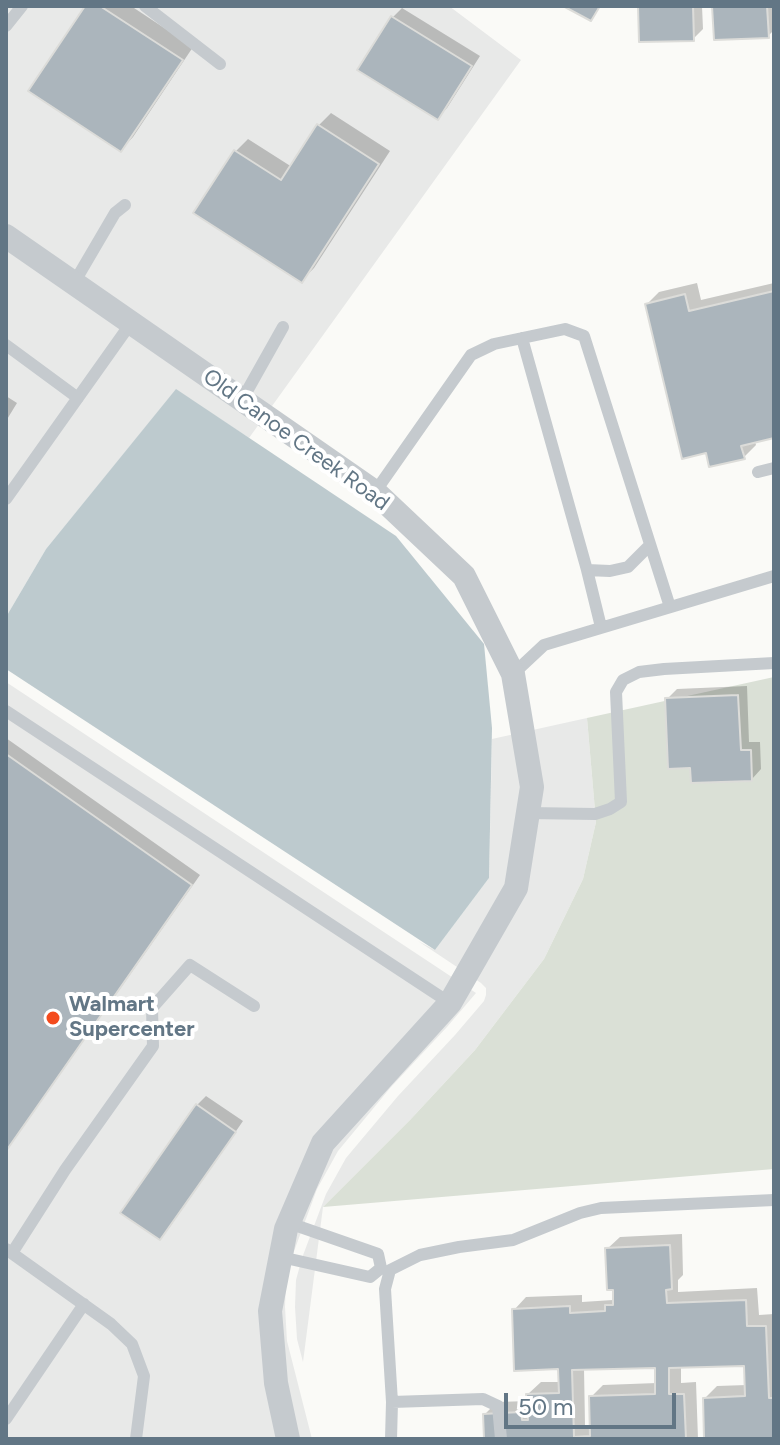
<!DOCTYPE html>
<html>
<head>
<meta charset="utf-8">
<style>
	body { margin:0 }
	#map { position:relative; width:780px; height:1445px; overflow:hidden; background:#fafaf7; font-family:Figtree,sans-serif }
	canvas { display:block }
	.frame { position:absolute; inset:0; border:8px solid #627685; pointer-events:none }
	.scale { position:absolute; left:504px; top:1393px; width:172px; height:36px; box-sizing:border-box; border:4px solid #627685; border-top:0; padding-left:10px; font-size:24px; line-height:28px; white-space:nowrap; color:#627685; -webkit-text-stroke:6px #fff; paint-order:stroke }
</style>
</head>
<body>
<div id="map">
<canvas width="780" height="1445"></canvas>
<div class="frame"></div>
<div class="scale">50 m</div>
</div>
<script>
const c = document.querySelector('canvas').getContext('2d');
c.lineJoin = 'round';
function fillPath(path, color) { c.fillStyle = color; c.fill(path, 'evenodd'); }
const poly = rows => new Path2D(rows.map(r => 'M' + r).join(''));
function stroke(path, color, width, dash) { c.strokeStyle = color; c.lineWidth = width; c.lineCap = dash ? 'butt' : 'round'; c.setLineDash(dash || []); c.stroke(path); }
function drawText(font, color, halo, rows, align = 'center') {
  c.font = font + ' Figtree,sans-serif'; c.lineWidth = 8; c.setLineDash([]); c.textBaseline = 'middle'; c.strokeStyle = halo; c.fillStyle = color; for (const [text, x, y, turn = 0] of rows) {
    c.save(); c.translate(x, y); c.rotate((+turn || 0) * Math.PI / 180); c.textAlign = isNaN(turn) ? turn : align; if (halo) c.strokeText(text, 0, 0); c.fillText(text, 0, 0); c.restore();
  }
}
const built = poly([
	[6,6,449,6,521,60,249,438,176,390,46,549,6,617],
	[6,682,476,993,447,1027,391,1087,338,1151,317,1189,293,1254,286,1278,285,1307,287,1341,312,1439,6,1439],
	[587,718,596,822,583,879,544,959,475,1050,410,1120,323,1207,303,1362,297,1339,295,1307,296,1280,302,1258,326,1194,346,1158,398,1096,455,1035,484,1001,486,995,486,988,481,983,418,941,435,950,489,878,492,739]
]);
const green = poly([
	[774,677,774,1169,323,1207,410,1120,475,1050,544,959,583,879,596,822,587,718]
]);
const water = poly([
	[176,389,396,536,484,644,492,728,489,878,435,950,6,669,6,617,46,549]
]);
const shadow = poly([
	[87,6,131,6,193,47,133,137,121,150],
	[640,6,702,6,703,29,693,39],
	[714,6,774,6,774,30,768,36],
	[402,8,480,56,447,108,438,117,393,17],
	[331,113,390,151,314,268,301,281,196,213,236,151,248,139,292,167,319,125],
	[697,283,701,300,774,283,774,436,755,441,756,445,744,457,647,304,659,292],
	[6,396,17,403,6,421],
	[747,686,749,742,760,742,761,769,752,779,692,766,667,699,677,689],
	[6,738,200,875,6,1151],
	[206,1096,243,1121,169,1228,160,1237,197,1105],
	[682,1234,683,1275,678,1280,678,1292,757,1288,759,1315,774,1314,774,1439,706,1439,705,1398,717,1386,747,1385,746,1364,681,1366,681,1383,696,1382,698,1439,486,1439,485,1414,497,1402,529,1401,528,1394,541,1382,560,1382,560,1367,514,1310,526,1297,582,1295,582,1302,613,1300,615,1298,607,1249,620,1237],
	[657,1366,657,1383,603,1385,591,1397,592,1425,585,1425,584,1368]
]);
const building = poly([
	[85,6,100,6,183,60,121,152,28,91,85,6],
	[563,6,600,6,591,21,563,6],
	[638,6,693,6,694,41,639,42,638,6],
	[712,6,767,6,769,38,714,40,712,6],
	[391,16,472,66,438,120,357,70,391,16],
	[317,124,379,164,302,283,193,213,234,150,281,180,317,124],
	[774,291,774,438,741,446,745,459,709,467,706,453,682,459,645,304,685,294,689,311,774,291],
	[738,695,741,750,751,750,752,781,691,783,690,768,668,769,665,698,738,695],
	[6,754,192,885,6,1151,6,754],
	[196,1104,236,1132,160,1240,120,1213,196,1104],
	[670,1245,672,1289,666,1290,667,1303,746,1300,747,1326,766,1326,769,1398,774,1398,774,1439,704,1439,703,1398,745,1396,744,1366,669,1368,669,1394,684,1394,686,1439,484,1439,483,1414,521,1412,522,1420,528,1420,526,1394,559,1393,558,1369,514,1371,512,1309,570,1306,570,1313,605,1311,605,1305,613,1305,613,1290,607,1290,605,1248,670,1245],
	[655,1368,655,1394,589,1396,590,1436,574,1437,572,1370,655,1368]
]);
const lane = poly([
	[145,6,220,64],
	[6,26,22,6],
	[74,283,115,213,125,205],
	[522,338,587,570,610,571,628,567,650,545],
	[6,345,78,398],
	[242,400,283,327],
	[758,472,774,468],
	[375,492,471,355,494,344,565,329,584,336,670,607],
	[6,499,131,323],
	[587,570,601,627],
	[513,674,544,645,774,576],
	[6,711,450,1003],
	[528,813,595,814,610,809,621,802,616,692,623,680,639,672,664,669,774,663],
	[6,1249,111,1324,132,1344,144,1376,136,1439],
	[12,1253,65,1170,153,1046,152,1008,190,965,254,1006],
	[281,1257,370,1277,381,1268,378,1254,289,1223],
	[392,1402,483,1399,498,1406,501,1439],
	[6,1419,84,1304],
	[391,1439,392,1402,385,1289,390,1270,420,1255,459,1247,513,1240,580,1213,601,1208,774,1200]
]);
const street = poly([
	[6,236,375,492,464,576,513,674,532,787,516,888,450,1003,323,1143,286,1229,270,1311,276,1383,288,1439]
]);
const markers = [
	[53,1018,8,"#f44b1d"]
];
const streetNames = [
	["Old Canoe Creek Road",296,440,36]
];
const poiNames = [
	["Walmart",69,1005],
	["Supercenter",69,1030]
];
fillPath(built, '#e8e9e8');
fillPath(green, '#dae0d6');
fillPath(water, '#bdcace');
fillPath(shadow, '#0003');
fillPath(building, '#abb5bc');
stroke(building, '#dcdcd9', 2);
stroke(lane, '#c5cace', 12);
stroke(street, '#c5cace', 24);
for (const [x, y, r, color] of markers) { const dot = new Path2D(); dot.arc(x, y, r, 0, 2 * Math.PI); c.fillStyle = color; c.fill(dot); stroke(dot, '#fff', 3); }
drawText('22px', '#627685', '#fff', streetNames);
drawText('bold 22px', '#627685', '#fff', poiNames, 'left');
</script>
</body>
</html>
